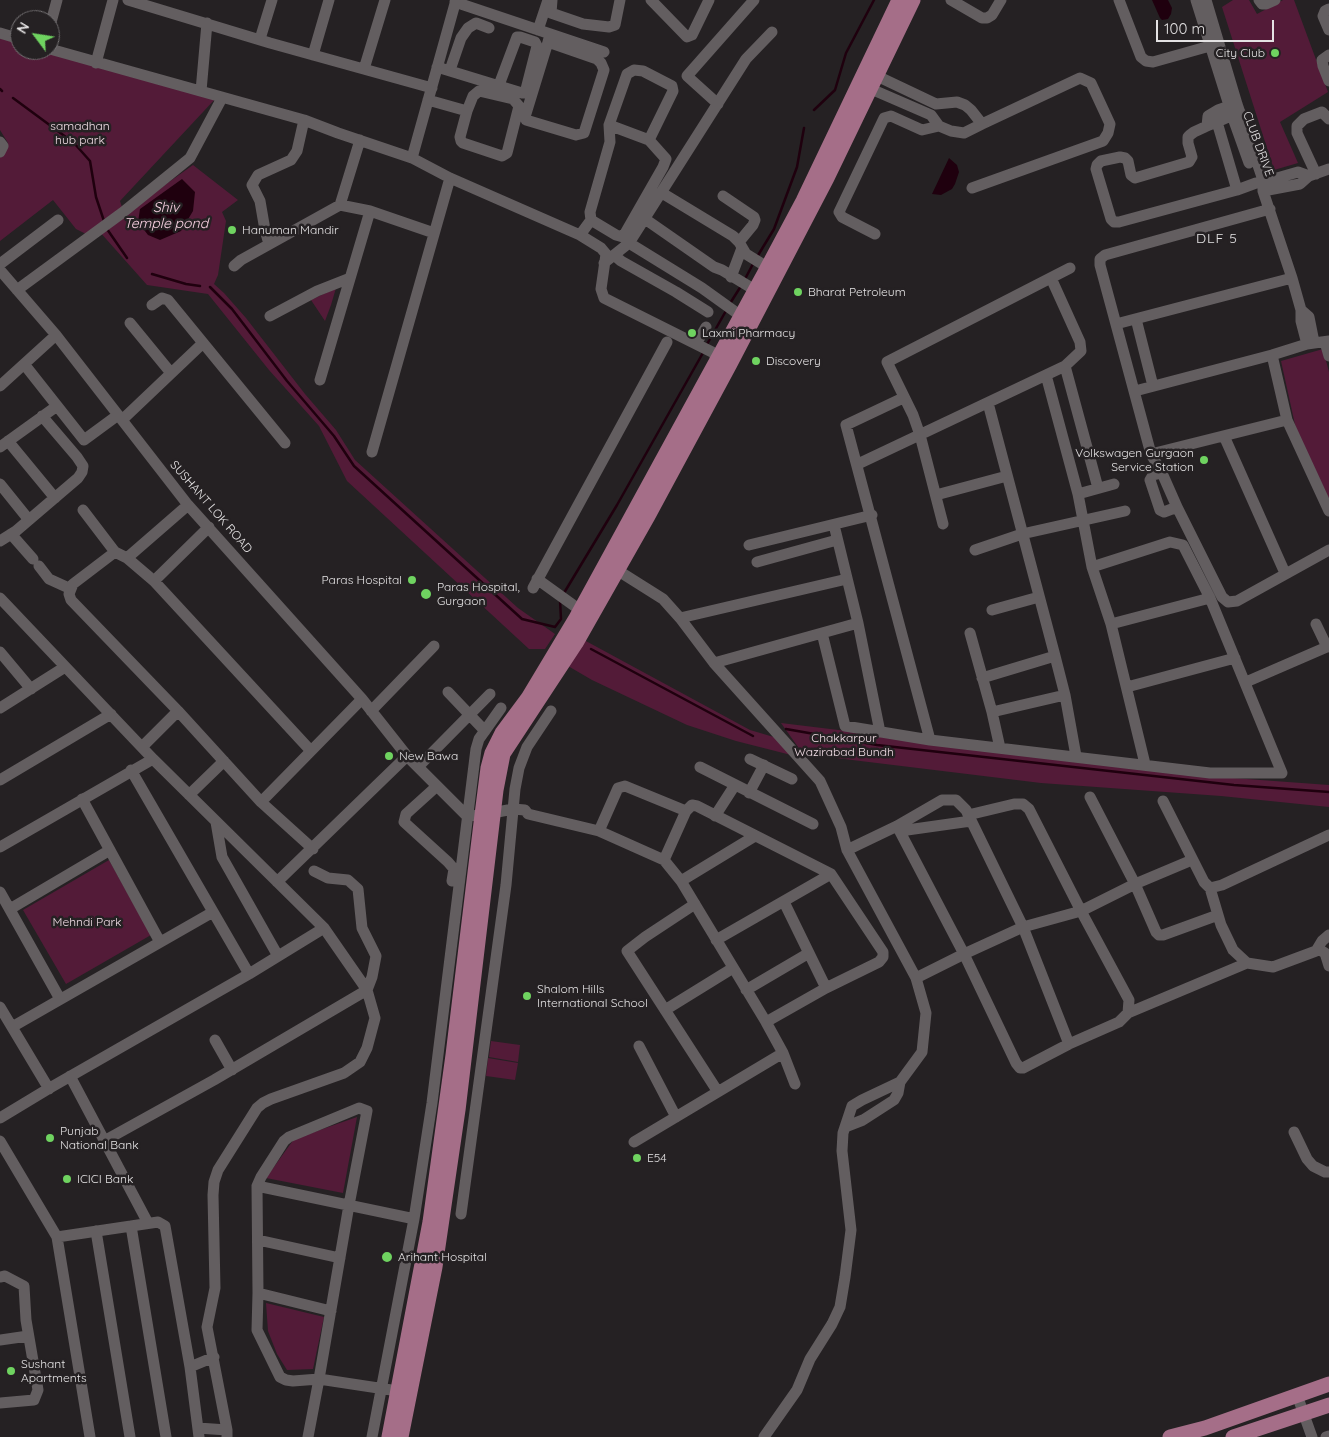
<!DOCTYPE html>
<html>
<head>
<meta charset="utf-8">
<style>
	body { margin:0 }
	#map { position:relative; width:1329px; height:1437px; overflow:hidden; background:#252123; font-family:Quicksand,sans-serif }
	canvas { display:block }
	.north { position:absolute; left:10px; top:10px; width:50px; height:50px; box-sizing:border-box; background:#252123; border:1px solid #716e70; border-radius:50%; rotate:301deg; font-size:14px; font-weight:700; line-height:20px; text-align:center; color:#e4e2e3 }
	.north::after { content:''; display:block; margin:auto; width:18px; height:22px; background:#6fd360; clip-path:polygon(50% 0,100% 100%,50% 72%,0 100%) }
	.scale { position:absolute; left:1156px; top:20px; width:118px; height:22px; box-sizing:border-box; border:2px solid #e4e2e3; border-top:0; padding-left:6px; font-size:15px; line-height:18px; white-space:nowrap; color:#e4e2e3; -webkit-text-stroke:4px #252123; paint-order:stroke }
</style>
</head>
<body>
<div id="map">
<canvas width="1329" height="1437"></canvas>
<div class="north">N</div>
<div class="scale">100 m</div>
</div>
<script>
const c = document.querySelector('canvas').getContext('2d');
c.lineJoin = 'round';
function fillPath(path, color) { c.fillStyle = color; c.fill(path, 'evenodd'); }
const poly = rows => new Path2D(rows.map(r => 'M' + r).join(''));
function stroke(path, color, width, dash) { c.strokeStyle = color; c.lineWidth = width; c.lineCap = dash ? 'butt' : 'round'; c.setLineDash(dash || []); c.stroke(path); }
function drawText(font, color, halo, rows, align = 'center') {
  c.font = font + ' Quicksand,sans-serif'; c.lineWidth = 5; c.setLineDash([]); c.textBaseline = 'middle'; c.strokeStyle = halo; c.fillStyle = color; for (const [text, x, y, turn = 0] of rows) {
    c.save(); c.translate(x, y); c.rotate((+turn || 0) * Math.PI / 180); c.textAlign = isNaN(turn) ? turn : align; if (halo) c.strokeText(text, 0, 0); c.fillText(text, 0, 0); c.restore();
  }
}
const green = poly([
	[1233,0,1249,0,1257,14,1283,0,1294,0,1328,92,1280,122,1298,163,1274,170,1222,7],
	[0,32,20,38,20,50,50,50,217,97,120,201,123,210,104,228,193,165,238,200,222,212,226,221,218,275,214,284,224,293,246,318,305,394,336,430,355,460,518,608,555,634,545,649,529,649,347,481,319,426,269,370,208,294,147,285,99,231,88,235,76,229,53,200,0,241,0,150,8,143,0,130],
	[336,288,331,305,325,321,311,300],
	[1323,349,1329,372,1329,499,1296,429,1281,361],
	[584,640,750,730,777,738,791,755,736,741,687,725,592,680,568,666],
	[781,723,1233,778,1329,785,1329,807,1221,796,1041,783,803,754],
	[109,860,151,935,66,984,23,910],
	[491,1041,520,1045,518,1062,489,1057],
	[488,1058,518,1063,515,1080,486,1076],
	[357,1117,343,1193,266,1178,294,1139],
	[266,1303,324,1317,313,1369,287,1370,277,1354,268,1331]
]);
const water = poly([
	[1152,0,1168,0,1172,8,1171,14,1168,19,1162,20,1160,18],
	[949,158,957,165,959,172,955,184,952,189,941,195,932,194],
	[182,179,195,192,193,211,181,231,160,240,148,235,138,222,140,209]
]);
const stream = poly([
	[0,89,2,91],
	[13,98,74,143,90,161,96,197,104,221],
	[814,110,835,90,846,53,874,0],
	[107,229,127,258],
	[757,257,774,229,797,167,804,128],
	[152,274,186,284,200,286],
	[745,279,754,262],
	[210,287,232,309,287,381,334,436,354,466,522,619,555,627,561,619,560,600],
	[729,305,741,286],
	[706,346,727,309],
	[564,593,617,505,704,351],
	[591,649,753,736],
	[786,729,877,745,1234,785,1329,792]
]);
const minor = poly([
	[128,0,270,43,432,88],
	[552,0,551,13,583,24,609,27,615,25,620,0],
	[651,0,687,37,692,35,709,0],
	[951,0,982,18,987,18,992,15,1001,0],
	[1119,0,1141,57,1146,61,1153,62,1217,44],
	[1196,0,1234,121,1249,163],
	[1206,0,1237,104,1263,180,1263,191,1292,278,1301,310,1301,321,1307,344],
	[1259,0,1262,4,1266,4,1275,0],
	[455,2,604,52],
	[1329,9,1325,11,1323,16,1329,30],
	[50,26,57,0],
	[538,30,548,0],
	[0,33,20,39],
	[260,39,272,0],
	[548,42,597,59,601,63,604,70,584,133,576,135,526,120,525,117,548,42,550,34],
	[50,49,304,120,338,133,412,158,450,178,580,235,601,248,606,254,601,289,604,298,712,352,717,357],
	[313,55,329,0],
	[1329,55,1322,60,1323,66,1329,81],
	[96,63,113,0],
	[437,67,522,93,525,93,537,46,535,42,520,37,517,37,499,85],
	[364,69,385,0],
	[450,70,461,38,468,28,476,23,489,28],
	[877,76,936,104,957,102,965,105,971,110,982,124,1080,78,1091,83,1110,124,1108,133,1103,141,972,188],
	[871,89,931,115,939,126,951,131,964,133,982,124],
	[201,91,207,23],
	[428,100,467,111,473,96,479,91,513,99,519,106,507,153,502,156,463,143,461,141,460,137,467,111],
	[718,104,687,76,754,0],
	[1217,122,1237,190,1119,222,1114,222,1111,219,1096,169,1097,165,1101,161,1120,157,1125,158,1128,161,1131,175,1135,178,1189,162,1192,157,1188,143,1188,137,1190,135,1194,132,1207,126,1217,122,1240,112],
	[609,125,649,140],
	[1207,126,1208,116,1218,110,1235,104],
	[0,142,3,146,0,152],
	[412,158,456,0],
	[1316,174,1297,133,1297,126,1304,119,1322,112,1329,119],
	[1263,182,1298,172,1309,176],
	[1237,190,1256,183],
	[1263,191,1300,184,1309,176,1329,169],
	[662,193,733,236,739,242,746,254,767,267],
	[723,196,754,217,755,220,753,225,739,242],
	[340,205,360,140],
	[1270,209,1105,255,1100,259,1100,265,1151,454,1162,473,1177,507,1222,597,1228,602,1237,601,1329,550],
	[645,219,714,267,722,270,755,290],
	[875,234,842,217,839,212,884,118,891,116,922,130,939,126],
	[580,235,591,220,590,212,610,142,609,125,627,74,634,70,643,71,672,86,673,91,649,140,666,159,663,167,623,237,616,235,591,220],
	[629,243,702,288,741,316],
	[269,244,265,230,260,201,252,185,258,175,291,160,297,151,304,120],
	[614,255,621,261,676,292,708,312],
	[604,263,629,243,746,59,772,32],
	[0,264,58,220],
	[234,266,241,260,340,205,370,211,434,233],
	[0,270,56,335,188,505,362,699,407,756,467,816,482,815,513,809,525,810,528,814,599,831,664,860,681,881,766,1022,783,1053,795,1084],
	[731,277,742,248],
	[17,290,122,213,190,158,222,98],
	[152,305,162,298,168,300,285,443],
	[1301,310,1309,317,1314,342],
	[270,316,317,291,350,278],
	[1136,319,1153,386],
	[130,323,171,373],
	[1116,324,1292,278],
	[1325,342,1329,356],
	[696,344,706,327],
	[1272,355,1287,420,1329,511],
	[24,364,84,440,118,415],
	[1065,366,1098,488],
	[1046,375,1078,494,1092,567,1111,624,1145,764],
	[320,380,370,211],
	[0,386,56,335],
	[1135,391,1272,355,1307,344,1329,341],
	[903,398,846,425,930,740],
	[988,403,1055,656,1065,695,1076,756],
	[122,420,203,343],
	[1224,436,1285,573],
	[8,441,55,498],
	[0,447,57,406],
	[372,452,450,178],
	[1151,454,1287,420],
	[858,464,1065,366,1081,351,1080,342,1051,278],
	[1162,473,1153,475,1150,480,1160,510,1164,512,1177,507],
	[0,484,29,520],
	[1078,494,1114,484],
	[936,495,1007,476],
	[83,510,115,552,73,584,69,594,71,600,178,711,261,802,313,849],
	[943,524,920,435,913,415,887,362,1070,268],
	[834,525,858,623,880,732],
	[11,534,33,559],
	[0,541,16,531,78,478,82,472,83,466,77,457,42,416],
	[749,545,872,515],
	[975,550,1022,534,1125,511],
	[115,552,127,558,154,581,311,751],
	[127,558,188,505],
	[757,562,837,540],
	[39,566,49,579,71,589],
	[617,570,663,599,680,618,714,663,820,781,841,827,847,850,916,978,926,1013,922,1052,900,1082,862,1100,852,1106,843,1133,842,1151,851,1230,845,1277,840,1307,832,1324,810,1359,797,1390,764,1437],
	[537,579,580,610],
	[154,581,209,527],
	[533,588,667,342],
	[0,598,153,759,324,928,367,990,375,1018,367,1048,360,1062,344,1073,271,1099,263,1103,257,1108,218,1170,214,1182,213,1195,215,1288,207,1327,227,1430,227,1437],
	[992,610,1039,597],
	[680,618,847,579],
	[1111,624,1210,598],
	[1316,624,1327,647],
	[822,633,845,726,930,740,1210,773,1282,773,1210,598,1183,545,1170,542,1092,567],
	[970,633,992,712,1000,748],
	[0,652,31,689],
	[714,663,858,623],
	[982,678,1055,656],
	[1246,682,1329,646],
	[1127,687,1235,658],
	[448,692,485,731],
	[0,708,65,667],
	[371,711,434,646],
	[992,712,1065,695],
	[142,747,178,711],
	[750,759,792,779],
	[418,767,490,694],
	[700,767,813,824],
	[131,770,249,974],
	[0,780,111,714],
	[437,786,406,814,404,822,448,862,454,869,452,881],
	[749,793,764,765],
	[189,795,224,761],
	[1090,797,1135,884,1156,932,1159,935,1163,935,1218,915],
	[82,799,160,942],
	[1163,801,1204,882,1210,888,1222,885,1329,835],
	[261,802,362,699],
	[715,816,735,785],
	[216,822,222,857,278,956],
	[897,826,964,954,1016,1063,1020,1068,1023,1068,1069,1044,1119,1022,1128,1013,1129,1000,1081,911,1029,809,1023,804,1014,804,968,815],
	[599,831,618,788,625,786,686,811],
	[900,831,971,821],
	[0,847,153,759],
	[847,850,897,826,942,800,956,800,966,810,1023,927,1069,1044],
	[664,860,686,811,692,805,697,806,831,874,883,952,883,957,879,962,826,988,766,1022],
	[681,881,755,836],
	[277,882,407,756],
	[1210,888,1221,925,1233,950,1247,963,1273,967,1316,951,1320,950,1325,953,1329,966],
	[0,892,60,999],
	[784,902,826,988],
	[695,904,645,937,627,951,718,1092],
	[10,909,110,850],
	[716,940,831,874],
	[1316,951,1322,941,1329,935],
	[916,978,964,954,1023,927,1081,911,1135,884,1192,860],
	[746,990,809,953],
	[0,1007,49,1089],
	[665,1010,733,968],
	[1128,1013,1247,963],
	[12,1027,213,912],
	[215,1040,232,1070],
	[639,1046,676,1117],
	[70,1076,148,1223],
	[0,1118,48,1089,249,974,324,928],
	[845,1127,863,1120,894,1100,898,1093,900,1082],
	[1294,1132,1307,1159,1313,1166,1325,1172,1329,1172],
	[0,1141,57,1237,90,1437],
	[104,1141,214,1080,367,990,372,977,376,956,362,928,358,889,348,880,328,878,314,871],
	[634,1142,783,1053],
	[257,1186,410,1218],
	[461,1214,506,885,515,789,519,768,527,747,551,711],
	[131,1226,166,1437],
	[96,1231,130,1437],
	[57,1237,158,1222,165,1226,190,1367,199,1437],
	[258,1240,340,1258],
	[0,1277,5,1276,24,1286,26,1320,38,1390,34,1400,0,1403],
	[258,1293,331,1311],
	[0,1340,28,1336],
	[190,1367,214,1357],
	[1297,1395,1312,1437],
	[198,1428,227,1430],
	[308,1437,319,1379,349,1205,367,1111,359,1108,289,1137,284,1141,261,1177,257,1186,258,1293,257,1330,280,1377,286,1380,293,1381,319,1379,398,1391],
	[372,1437,414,1219,432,1103,476,749,479,739,501,708],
	[1326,1437,1329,1436]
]);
const major = poly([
	[389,1437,430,1222,453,1055,482,815,488,768,492,753,502,733,528,698,576,618,764,274,803,201,899,0],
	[401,1437,435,1267,458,1110,496,790,503,754,576,643,648,516,730,364,827,178,913,0],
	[1170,1437,1205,1428,1329,1384],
	[1233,1437,1329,1405]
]);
const markers = [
	[1275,53,5,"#6fd360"],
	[232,230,5,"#6fd360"],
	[798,292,5,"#6fd360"],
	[692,333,5,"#6fd360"],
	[756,361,5,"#6fd360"],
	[1204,460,5,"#6fd360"],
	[412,580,5,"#6fd360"],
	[426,594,6,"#6fd360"],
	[389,756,5,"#6fd360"],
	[527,996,5,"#6fd360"],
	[50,1138,5,"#6fd360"],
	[637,1158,5,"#6fd360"],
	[67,1179,5,"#6fd360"],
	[387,1257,6,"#6fd360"],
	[11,1371,5,"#6fd360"]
];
const poiNames = [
	["City Club",1265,53,"right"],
	["Hanuman Mandir",242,230],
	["Bharat Petroleum",808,292],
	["Laxmi Pharmacy",702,333],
	["Discovery",766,361],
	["Volkswagen Gurgaon",1194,453,"right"],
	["Service Station",1194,467,"right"],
	["Paras Hospital",402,580,"right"],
	["Paras Hospital,",437,587],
	["Gurgaon",437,601],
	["New Bawa",399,756],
	["Shalom Hills",537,989],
	["International School",537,1003],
	["Punjab",60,1131],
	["National Bank",60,1145],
	["E54",647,1158],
	["ICICI Bank",77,1179],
	["Arihant Hospital",398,1257],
	["Sushant",21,1364],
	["Apartments",21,1378]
];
const parkNames = [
	["samadhan",80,126],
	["hub park",80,140],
	["Chakkarpur",844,738],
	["Wazirabad Bundh",844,752],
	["Mehndi Park",87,922]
];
const streetNames = [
	["CLUB DRIVE",1258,144,70],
	["SUSHANT LOK ROAD",211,507,49]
];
const waterNames = [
	["Shiv",166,208],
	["Temple pond",166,224]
];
const neighbourhoodNames = [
	["DLF 5",1217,239]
];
fillPath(green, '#531b38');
fillPath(water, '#1f000e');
stroke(stream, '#1f000e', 2.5);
stroke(minor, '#635e60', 11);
stroke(major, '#a56e88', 15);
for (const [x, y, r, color] of markers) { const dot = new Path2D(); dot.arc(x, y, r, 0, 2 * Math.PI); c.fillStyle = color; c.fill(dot); stroke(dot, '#252123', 2); }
drawText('12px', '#e4e2e3', '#252123', poiNames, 'left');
drawText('12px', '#f2dee6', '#252123', parkNames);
drawText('12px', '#e4e2e3', '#252123', streetNames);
drawText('italic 14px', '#fad2e3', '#252123', waterNames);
c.letterSpacing = '1px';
drawText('14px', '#e4e2e3', '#252123', neighbourhoodNames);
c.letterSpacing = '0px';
</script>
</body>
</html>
